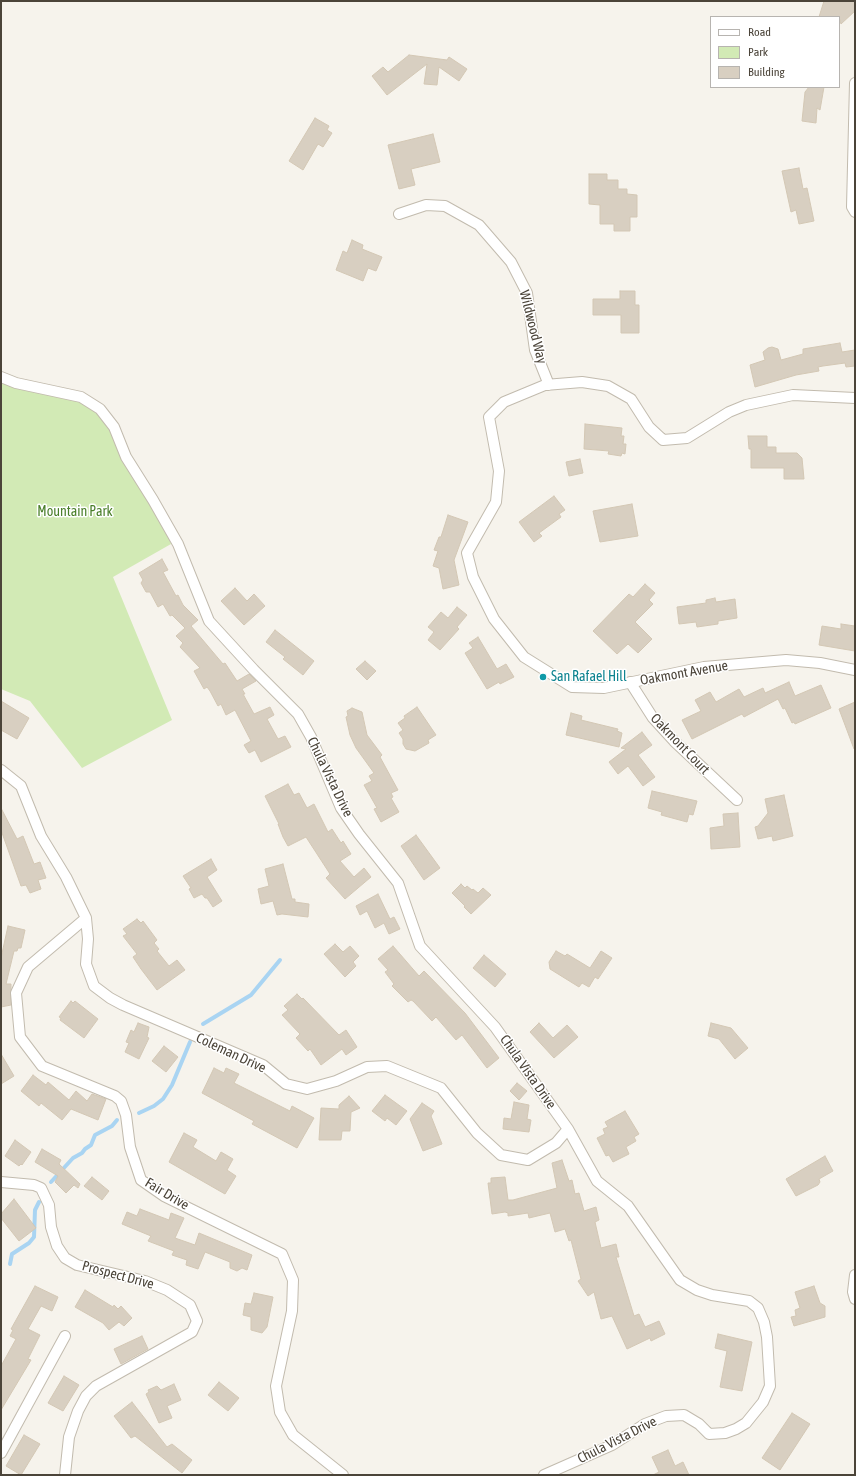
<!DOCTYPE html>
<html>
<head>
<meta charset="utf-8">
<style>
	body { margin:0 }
	#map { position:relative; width:856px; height:1476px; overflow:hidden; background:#f6f3ec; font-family:"Asap Condensed",sans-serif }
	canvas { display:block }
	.frame { position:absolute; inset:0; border:2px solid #4b4439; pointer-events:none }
	.legend { position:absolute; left:710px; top:16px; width:130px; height:72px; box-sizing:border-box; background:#fff; border:1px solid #b7b4b0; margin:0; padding:5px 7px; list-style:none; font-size:12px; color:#4b4439 }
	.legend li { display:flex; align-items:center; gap:8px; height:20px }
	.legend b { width:20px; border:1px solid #b7b4b0 }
</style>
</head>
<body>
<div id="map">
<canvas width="856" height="1476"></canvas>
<div class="frame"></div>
<ul class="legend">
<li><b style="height:5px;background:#fff"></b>Road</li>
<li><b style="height:11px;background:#d2eab5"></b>Park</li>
<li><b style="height:11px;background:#d8cfc1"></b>Building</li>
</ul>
</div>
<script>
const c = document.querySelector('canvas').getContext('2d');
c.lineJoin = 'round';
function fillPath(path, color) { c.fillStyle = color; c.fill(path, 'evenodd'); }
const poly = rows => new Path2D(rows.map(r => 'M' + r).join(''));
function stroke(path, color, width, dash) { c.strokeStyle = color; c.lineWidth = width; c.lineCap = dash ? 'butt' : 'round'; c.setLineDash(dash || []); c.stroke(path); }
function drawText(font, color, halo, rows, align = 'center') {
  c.font = font + ' "Asap Condensed",sans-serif'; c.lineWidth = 3; c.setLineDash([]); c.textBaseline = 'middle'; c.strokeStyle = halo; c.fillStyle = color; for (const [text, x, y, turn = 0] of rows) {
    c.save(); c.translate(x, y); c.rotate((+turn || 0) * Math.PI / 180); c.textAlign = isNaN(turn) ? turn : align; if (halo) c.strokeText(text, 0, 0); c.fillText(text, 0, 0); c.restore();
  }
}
const green = poly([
	[1,374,4,377,84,395,106,415,156,504,171,544,113,577,172,720,82,768,30,701,1,689]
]);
const stream = poly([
	[203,1024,251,995,280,960],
	[139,1113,154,1106,163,1099,172,1085,190,1042],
	[51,1182,73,1158,82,1153,85,1149,91,1145,95,1135,112,1126,117,1120],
	[10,1264,12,1254,29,1243,34,1237,35,1210,39,1202]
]);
const building = poly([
	[824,1,855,1,855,11,841,24,839,17,819,17,824,1],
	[409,55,447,60,449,57,467,69,459,81,439,67,437,85,424,84,427,64,387,95,372,76,383,67,388,72,409,55],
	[809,87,824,87,820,110,817,108,816,123,802,121,805,92,809,87],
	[315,118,329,126,327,130,332,133,323,147,318,144,303,170,289,161,315,118],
	[433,134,440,162,411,169,415,185,399,189,388,145,433,134],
	[799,168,803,189,807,188,814,221,799,224,796,210,791,212,782,171,799,168],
	[589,174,607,174,607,180,618,180,618,189,627,189,627,194,637,195,637,217,630,217,630,231,614,231,614,224,600,224,600,205,589,204,589,174],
	[352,240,363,245,362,249,382,257,376,271,368,268,363,281,336,270,343,251,347,253,352,240],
	[620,291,635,291,635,305,639,305,639,333,621,333,621,315,593,315,593,299,620,299,620,291],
	[840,343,842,352,855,350,855,366,846,367,845,363,823,366,818,367,819,371,796,375,755,387,750,365,765,360,763,352,768,348,772,347,778,349,781,360,803,354,803,349,840,343],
	[585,424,622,428,621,436,624,436,623,444,626,444,625,454,622,453,621,456,608,454,609,451,584,449,585,424],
	[748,436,767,436,767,447,776,447,776,453,797,453,802,458,804,479,784,479,784,468,751,468,751,449,749,449,748,436],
	[580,459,583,473,569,476,566,462,580,459],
	[554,496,565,510,559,514,561,517,539,533,542,536,534,542,519,522,554,496],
	[632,504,638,536,600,542,593,511,632,504],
	[448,515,468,522,454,560,459,585,443,589,439,568,433,566,438,551,434,550,439,537,441,537,448,515],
	[162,559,168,570,163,572,176,596,178,595,183,605,198,620,191,626,223,664,225,663,237,681,249,674,256,681,242,689,245,694,243,694,254,714,270,707,274,715,267,719,278,739,285,736,291,747,261,762,255,750,249,753,244,745,251,741,235,710,226,715,221,704,218,706,210,691,207,687,204,689,194,671,200,668,180,647,183,643,176,636,185,628,172,615,170,616,163,604,158,607,150,592,146,592,141,583,143,580,139,573,162,559],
	[645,584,655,593,649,600,653,604,635,622,652,639,638,653,628,644,617,654,593,631,629,594,633,597,645,584],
	[235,588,247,601,254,594,265,606,244,625,221,601,235,588],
	[715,598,716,602,735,599,737,618,718,621,718,624,697,627,696,622,679,624,677,607,706,603,706,600,715,598],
	[457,607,467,615,457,627,459,629,440,650,428,640,434,632,428,627,441,612,448,618,457,607],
	[841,624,855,626,855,651,819,645,822,626,841,629,841,624],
	[275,630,314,661,303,675,283,659,285,657,266,642,275,630],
	[478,637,497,669,506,664,514,677,500,684,499,682,487,689,465,653,473,648,469,643,478,637],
	[365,661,376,671,367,680,356,669,365,661],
	[789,682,795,696,821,685,831,708,795,724,794,722,792,723,785,708,783,709,778,699,744,717,742,714,692,739,682,720,701,711,695,700,710,692,716,702,739,689,744,697,763,688,765,693,789,682],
	[1,701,29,718,17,739,1,730,1,701],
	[855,702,855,749,854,749,839,709,855,702],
	[417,707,436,735,428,740,429,743,415,751,406,749,403,744,403,739,399,733,403,730,398,723,405,718,404,716,417,707],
	[352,708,362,712,367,735,382,755,380,757,398,790,391,793,393,797,391,798,399,812,381,822,374,809,377,808,364,785,372,781,369,776,374,773,356,748,350,735,346,717,348,716,347,711,352,708],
	[571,713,582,716,581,720,618,729,617,731,622,733,619,747,566,735,571,713],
	[642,732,652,745,638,755,655,777,643,786,628,766,618,774,609,762,626,749,621,748,642,732],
	[288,784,294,795,299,793,307,808,314,804,328,832,332,829,341,843,343,841,351,854,340,861,354,877,364,868,371,877,345,899,326,878,330,874,306,837,288,846,283,837,278,824,279,824,265,796,288,784],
	[652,791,697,801,693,815,689,814,687,822,661,815,662,812,648,808,652,791],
	[784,795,793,836,773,841,772,836,758,839,755,827,758,826,768,813,765,799,784,795],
	[1,808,17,839,23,836,34,864,40,862,46,878,38,880,41,889,30,893,26,885,21,886,1,830,1,808],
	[738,813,740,847,711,849,710,828,724,826,723,814,738,813],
	[416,835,440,868,424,880,401,846,416,835],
	[211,859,217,870,207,877,222,901,213,907,207,898,205,898,202,894,194,898,189,889,191,888,183,876,211,859],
	[283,864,292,899,295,899,295,902,309,904,308,917,282,914,277,915,273,901,261,904,258,889,269,886,265,869,283,864],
	[461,884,465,888,467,886,472,890,473,889,478,893,483,888,491,895,471,914,464,907,465,906,452,893,461,884],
	[378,894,390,919,394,917,400,929,389,934,384,923,375,928,367,911,360,915,356,906,378,894],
	[137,919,141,923,143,921,157,940,154,943,159,949,157,951,169,966,177,960,185,970,157,990,141,969,133,957,137,954,123,936,127,934,123,929,137,919],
	[8,926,25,930,21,948,18,948,17,951,14,951,6,984,11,984,11,1005,1,1007,1,958,8,926],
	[335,944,343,952,350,946,359,956,353,962,356,966,345,977,324,954,335,944],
	[393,946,419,976,424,971,465,1013,499,1058,487,1068,462,1035,456,1040,436,1017,432,1021,413,1001,411,1000,408,1002,392,986,394,984,385,972,388,970,378,959,393,946],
	[556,951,565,956,567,954,590,968,601,951,612,958,598,979,595,977,589,987,582,983,579,987,550,969,549,962,556,951],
	[484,955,506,974,495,987,473,968,484,955],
	[297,994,302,999,303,998,339,1035,346,1030,357,1047,346,1055,342,1049,321,1065,310,1049,308,1051,296,1038,300,1034,282,1015,288,1010,284,1006,297,994],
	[71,1001,73,1003,75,1001,98,1019,84,1038,60,1020,61,1018,59,1017,71,1001],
	[138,1023,149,1027,147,1037,149,1038,139,1059,125,1052,129,1043,126,1042,131,1030,134,1032,138,1023],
	[539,1023,553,1038,567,1025,578,1037,554,1058,530,1032,539,1023],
	[711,1023,731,1028,748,1048,735,1059,719,1039,708,1036,711,1023],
	[164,1046,178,1057,166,1072,152,1061,164,1046],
	[1,1054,14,1076,1,1084,1,1054],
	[214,1068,224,1073,226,1068,239,1074,234,1083,290,1111,292,1106,314,1118,297,1148,252,1124,254,1121,202,1093,214,1068],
	[33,1075,46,1085,48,1082,69,1100,76,1091,87,1101,92,1094,106,1099,98,1120,71,1109,62,1120,41,1103,39,1106,21,1091,33,1075],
	[517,1083,527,1091,519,1100,510,1091,517,1083],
	[385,1095,407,1111,396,1125,387,1118,385,1121,372,1111,385,1095],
	[349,1096,360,1108,351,1112,350,1131,342,1131,341,1140,319,1140,321,1108,339,1109,339,1105,349,1096],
	[514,1102,529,1105,527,1119,531,1120,529,1132,503,1129,504,1118,511,1119,514,1102],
	[422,1103,434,1111,431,1116,442,1144,423,1151,410,1119,422,1103],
	[625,1111,639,1134,634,1137,636,1141,626,1147,629,1154,613,1162,609,1155,606,1156,597,1138,605,1134,603,1129,608,1127,605,1122,625,1111],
	[184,1133,197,1140,193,1147,216,1161,221,1152,233,1159,227,1170,236,1176,225,1194,169,1162,184,1133],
	[15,1140,31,1152,22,1165,21,1164,19,1166,5,1156,15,1140],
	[42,1149,61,1160,59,1164,80,1184,78,1188,74,1185,66,1193,55,1182,58,1176,35,1162,42,1149],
	[825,1156,833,1171,819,1179,820,1182,818,1185,796,1196,786,1179,825,1156],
	[562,1160,569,1181,572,1180,575,1194,579,1193,584,1211,596,1207,599,1220,595,1222,601,1248,616,1244,619,1257,616,1257,634,1316,639,1314,645,1327,659,1321,665,1334,651,1341,650,1338,627,1349,612,1316,601,1319,594,1292,588,1296,578,1281,581,1279,571,1240,569,1241,565,1229,555,1232,550,1213,529,1218,528,1213,508,1216,508,1213,505,1212,492,1214,488,1183,491,1183,491,1178,505,1177,508,1200,513,1200,557,1188,552,1163,562,1160],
	[92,1177,109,1191,102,1200,84,1186,92,1177],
	[14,1199,36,1228,19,1241,1,1218,1,1214,14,1199],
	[140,1209,169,1220,171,1213,184,1218,175,1238,195,1245,199,1233,252,1255,247,1270,242,1268,237,1271,230,1268,230,1262,205,1252,198,1269,186,1265,187,1260,172,1255,174,1251,148,1241,151,1236,122,1224,127,1212,137,1216,140,1209],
	[35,1286,58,1297,52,1311,41,1306,28,1329,40,1335,28,1359,31,1360,1,1410,1,1366,16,1339,10,1336,13,1330,11,1329,35,1286],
	[814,1286,820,1303,825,1306,825,1317,794,1326,791,1317,796,1316,795,1310,800,1308,795,1292,814,1286],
	[85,1290,113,1307,114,1305,118,1309,121,1306,132,1318,124,1326,119,1322,109,1330,103,1323,75,1307,85,1290],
	[254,1293,273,1297,267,1327,262,1333,251,1330,251,1317,243,1315,245,1303,251,1304,254,1293],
	[718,1334,752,1342,742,1391,720,1387,727,1351,715,1348,718,1334],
	[142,1336,148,1349,121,1364,114,1349,142,1336],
	[64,1376,79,1385,63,1411,48,1403,64,1376],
	[219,1382,239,1398,228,1411,208,1395,219,1382],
	[174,1384,181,1400,167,1406,172,1418,159,1423,146,1394,149,1392,148,1390,157,1386,161,1390,174,1384],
	[132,1402,167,1447,172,1444,192,1460,182,1473,135,1436,131,1438,114,1416,132,1402],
	[792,1413,810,1424,780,1470,762,1458,792,1413],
	[24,1435,40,1444,21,1475,6,1466,24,1435],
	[668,1450,675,1466,683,1462,689,1475,653,1475,659,1472,652,1457,668,1450]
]);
const minor = poly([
	[855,83,852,207,855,212],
	[399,214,426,205,445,206,479,225,511,262,527,293,535,350,549,385],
	[1,377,16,383,81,397,100,409,114,427,126,457,153,500,178,544,209,621,254,670,298,714,311,737,341,808,359,834,398,883,420,946,495,1027,568,1129,597,1181,628,1206,680,1280,697,1290,712,1295,749,1301,758,1308,764,1322,767,1337,770,1386,763,1402,746,1423,736,1429,725,1433,709,1434,699,1424,684,1415,666,1416,645,1424,612,1445,544,1475],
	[855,398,793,395,746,405,729,412,687,438,663,440,649,427,631,399,608,386,582,382,545,385,504,402,489,417,499,471,496,502,467,553,473,577,494,619,524,657,572,687,604,688,704,667,786,660,820,663,855,670],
	[630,682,653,718,674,741,737,800],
	[1,770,21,786,41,836,66,877,86,918,88,939,86,964,94,986,110,998,123,1005,263,1065,286,1084,307,1089,336,1081,367,1067,387,1066,441,1088,477,1133,501,1155,528,1160,556,1143,568,1129],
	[86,918,28,967,16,993,20,1037,42,1066,115,1096,121,1101,126,1115,130,1147,141,1180,164,1196,282,1254,293,1280,292,1311,276,1386,280,1412,293,1435,343,1475],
	[1,1182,34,1185,41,1188,49,1205,51,1227,57,1246,65,1258,77,1265,145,1281,167,1290,190,1305,197,1321,192,1332,96,1386,86,1396,78,1411,69,1437,65,1475],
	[855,1275,853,1292,855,1299],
	[1,1453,65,1336]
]);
const markers = [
	[543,677,4,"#0f9aa8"]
];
const streetNames = [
	["Wildwood Way",533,327,76],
	["Oakmont Avenue",684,673,-10],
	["Oakmont Court",680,744,46],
	["Chula Vista Drive",330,777,64],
	["Coleman Drive",231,1053,25],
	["Chula Vista Drive",528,1072,55],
	["Fair Drive",167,1194,31],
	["Prospect Drive",118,1275,15],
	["Chula Vista Drive",617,1440,-27]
];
const parkNames = [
	["Mountain Park",75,512]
];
const cultureNames = [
	["San Rafael Hill",551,677]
];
fillPath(green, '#d2eab5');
stroke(stream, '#a9d4f2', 4);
fillPath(building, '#d8cfc1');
stroke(building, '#d3c7b4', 1);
stroke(minor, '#c2bbae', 12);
stroke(minor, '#fff', 10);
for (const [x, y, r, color] of markers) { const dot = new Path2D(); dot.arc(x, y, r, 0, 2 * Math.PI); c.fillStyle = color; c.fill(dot); stroke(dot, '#fff', 1.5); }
drawText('14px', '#4b4439', '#fff', streetNames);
drawText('14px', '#4a7f2a', '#fff', parkNames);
drawText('14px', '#0d838f', '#fff', cultureNames, 'left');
</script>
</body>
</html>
